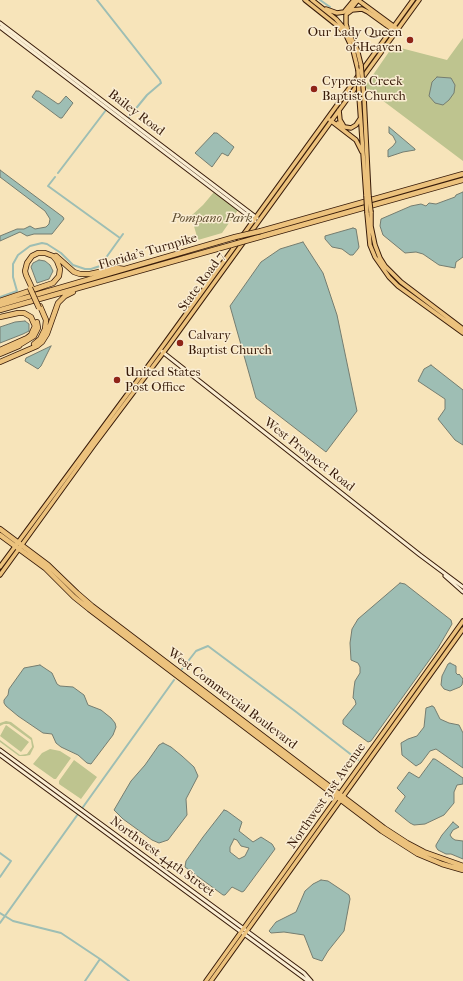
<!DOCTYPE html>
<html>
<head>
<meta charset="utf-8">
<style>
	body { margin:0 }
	canvas { display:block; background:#f7e4ba }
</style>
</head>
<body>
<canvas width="463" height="981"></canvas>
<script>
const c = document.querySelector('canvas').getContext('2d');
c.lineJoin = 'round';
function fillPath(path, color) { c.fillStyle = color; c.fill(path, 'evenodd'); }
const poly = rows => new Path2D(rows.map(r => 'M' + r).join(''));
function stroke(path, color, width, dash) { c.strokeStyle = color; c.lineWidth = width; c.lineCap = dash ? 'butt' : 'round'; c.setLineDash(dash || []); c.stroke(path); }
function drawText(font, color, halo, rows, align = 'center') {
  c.font = font + ' "IM FELL French Canon",serif'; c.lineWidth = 3; c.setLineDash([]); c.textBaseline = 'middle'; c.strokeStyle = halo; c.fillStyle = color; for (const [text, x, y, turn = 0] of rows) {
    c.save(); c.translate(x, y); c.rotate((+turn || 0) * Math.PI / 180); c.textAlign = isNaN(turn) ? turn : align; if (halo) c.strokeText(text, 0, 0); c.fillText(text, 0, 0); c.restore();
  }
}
const green = poly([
	[463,38,463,161,366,88,366,85,393,46,447,60],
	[214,192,238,210,222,233,198,240,191,216,203,205],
	[6,721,11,722,32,738,34,747,30,755,25,756,19,756,0,742,0,740,20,755,27,754,32,747,31,740,9,724,4,724,0,726,0,723],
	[6,725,29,742,21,752,0,736],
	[50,749,60,751,71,758,56,779,54,779,33,764,42,753],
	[74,760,97,777,81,799,59,784,59,781]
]);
const water = poly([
	[437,77,451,78,455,85,454,93,449,100,443,105,435,103,429,96,432,82,437,77],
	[36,91,39,91,58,104,60,103,66,96,73,103,62,118,60,118,32,97,36,91],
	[389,127,415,149,415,150,403,152,388,157,388,150,393,146,396,142,393,136,389,133,389,127],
	[214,133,217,133,234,147,228,156,222,153,212,167,195,153,214,133],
	[0,170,63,217,64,219,52,234,34,234,27,236,20,232,0,241,0,236,17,229,24,229,30,226,35,229,46,227,49,224,50,219,45,211,0,177,0,170],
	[463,192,463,257,456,262,455,268,439,265,423,254,416,252,405,253,383,235,380,226,381,219,411,206,421,204,426,206,429,203,436,204,455,197,456,195,463,192],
	[353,228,356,229,359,247,358,249,353,255,350,255,342,249,332,247,325,239,325,236,353,228],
	[303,242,323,273,337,315,357,411,326,452,256,398,230,306,261,262,280,249,303,242],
	[39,260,45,261,50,265,53,271,49,279,37,283,31,267,33,263,39,260],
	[25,321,29,324,29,331,23,334,0,343,0,327,15,322,25,321],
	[51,346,41,366,38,369,25,361,26,358,51,346],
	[431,365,463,390,463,445,455,440,438,419,445,409,445,399,418,381,424,369,431,365],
	[400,583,405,584,451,620,452,624,438,648,371,741,368,742,343,724,343,720,356,704,355,700,353,698,354,688,355,681,360,673,360,667,358,663,351,660,350,643,352,629,358,619,400,583],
	[450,663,456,666,456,673,458,675,459,674,463,679,462,685,460,687,450,691,444,689,441,685,442,676,448,664,450,663],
	[40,665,52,673,57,684,60,686,73,687,84,695,88,705,101,710,111,718,115,723,116,727,113,735,91,764,87,763,78,755,61,747,56,743,52,734,43,733,18,716,6,706,4,703,4,700,8,695,9,689,24,668,40,665],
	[432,706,434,707,440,719,449,723,459,725,463,733,463,768,436,749,430,751,421,763,416,766,402,755,401,743,408,739,417,736,424,727,426,708,432,706],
	[163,743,171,747,182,756,194,767,198,776,186,799,187,815,168,840,159,843,152,840,123,819,114,810,131,781,145,765,159,745,163,743],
	[433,759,435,759,463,778,463,784,457,785,454,792,454,803,444,815,425,824,414,825,410,823,395,811,405,797,405,796,397,788,409,772,419,778,433,759],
	[224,810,227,811,242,822,239,831,253,842,261,837,272,844,275,849,244,891,242,892,232,887,225,895,223,895,185,867,186,861,203,837,224,810],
	[234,839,237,840,241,846,249,848,245,856,239,859,230,852,230,847,234,839],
	[453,822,459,827,453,830,450,835,452,838,455,840,463,841,463,859,451,854,446,854,438,850,436,847,436,845,442,835,453,822],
	[321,880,328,881,349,895,350,899,344,931,328,951,322,961,313,958,304,935,284,932,271,933,269,931,276,922,296,912,305,891,313,884,321,880]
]);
const canal = poly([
	[97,0,160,80,161,83,147,95,129,117],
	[320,0,330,7],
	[58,173,106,110],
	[55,177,48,186,120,238],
	[0,297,17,291,13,277,13,264,18,255,30,246,42,243,47,244,61,253,73,265,85,269,91,269,100,266,123,234],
	[182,669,196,651,208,646,295,711,358,760],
	[0,853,11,861,0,877],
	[0,913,13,921,61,933,100,959,85,981],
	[0,923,174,680],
	[100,959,129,981]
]);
const secondary = poly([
	[0,23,257,218],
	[0,27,255,221],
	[160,350,420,555,463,587],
	[445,576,463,592],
	[0,750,274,951,304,973,311,981],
	[0,755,308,981]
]);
const primary = poly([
	[305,0,339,27,346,35,353,50,358,70],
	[312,0,336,19,349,34,357,49,361,65],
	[358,0,396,28],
	[326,9,337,13,344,12,354,0],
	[348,13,352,10,362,9,368,12,393,30],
	[348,31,346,24,346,15,358,0],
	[359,96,366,196],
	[364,97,369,196],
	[339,110,340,120,343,125],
	[330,120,356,140,362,152],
	[338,123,345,127,351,128,356,125,360,119],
	[371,212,371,226,375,245,380,258,385,266,401,282,463,329],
	[367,213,370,245,375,257,389,277,398,286,463,333],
	[0,567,157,354,413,0],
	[0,575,94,445,169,345,419,0],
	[206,981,463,621],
	[211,981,463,629]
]);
const highway = poly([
	[261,231,463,174],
	[256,238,463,180],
	[56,256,74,272,80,274,90,274,117,268,124,269],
	[0,301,53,283,59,276,60,269,57,261,53,256,45,253,38,253,32,256,27,263,25,271,26,275,32,288],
	[0,305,235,237],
	[0,310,231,245],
	[0,317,18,313,24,313,31,317,35,326,31,335,27,338,0,350],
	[34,344,40,339,45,329,46,320,40,306],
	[16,347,34,336,38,328,37,322],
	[0,354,19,346],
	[0,362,37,346,42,342,47,334,58,303,65,296,73,292],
	[0,529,48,565,77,593,92,606,384,828,407,843,424,852,463,866],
	[0,535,45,568,74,597,89,609,382,831,418,854,442,864,463,870]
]);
const primaryBridge = poly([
	[361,65,364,97],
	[358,70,359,96],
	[366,196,367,213],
	[369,196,371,212]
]);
const highwayBridge = poly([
	[235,237,261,231],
	[231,245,256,238],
	[30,288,39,308]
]);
const markers = [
	[410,40,4,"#8f2418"],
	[314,89,4,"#8f2418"],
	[180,343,4,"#8f2418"],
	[117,380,4,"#8f2418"]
];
const poiNames = [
	["Our Lady Queen",402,33,"right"],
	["of Heaven",402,48,"right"],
	["Cypress Creek",322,82],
	["Baptist Church",322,97],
	["Calvary",188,336],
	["Baptist Church",188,351],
	["United States",125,373],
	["Post Office",125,388]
];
const streetNames = [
	["Bailey Road",136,113,37],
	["Florida's Turnpike",148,252,-16],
	["State Road 7",202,282,-54],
	["West Prospect Road",309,455,38],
	["West Commercial Boulevard",232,699,37],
	["Northwest 31st Avenue",327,796,-55],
	["Northwest 44th Street",162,857,36]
];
const parkNames = [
	["Pompano Park",212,219]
];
fillPath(green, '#bec48f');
fillPath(water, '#9ebeb4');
stroke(water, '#757d70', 1);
stroke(canal, '#9ebeb4', 2);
stroke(secondary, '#381b09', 5);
stroke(primary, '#381b09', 5.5);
stroke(highway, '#381b09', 6);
stroke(secondary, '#faedd2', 3);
stroke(primary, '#ecc27d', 3.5);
stroke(highway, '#ecc27d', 4.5);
stroke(primaryBridge, '#381b09', 5.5, []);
stroke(highwayBridge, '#381b09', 6, []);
stroke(primaryBridge, '#ecc27d', 3.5);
stroke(highwayBridge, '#ecc27d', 4.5);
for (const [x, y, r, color] of markers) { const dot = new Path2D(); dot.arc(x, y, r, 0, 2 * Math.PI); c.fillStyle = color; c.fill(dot); stroke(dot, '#faedd2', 1.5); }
drawText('13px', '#381b09', '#faedd2', poiNames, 'left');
drawText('13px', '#381b09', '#faedd2', streetNames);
drawText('italic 13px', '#604e31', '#faedd2', parkNames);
</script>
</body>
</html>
